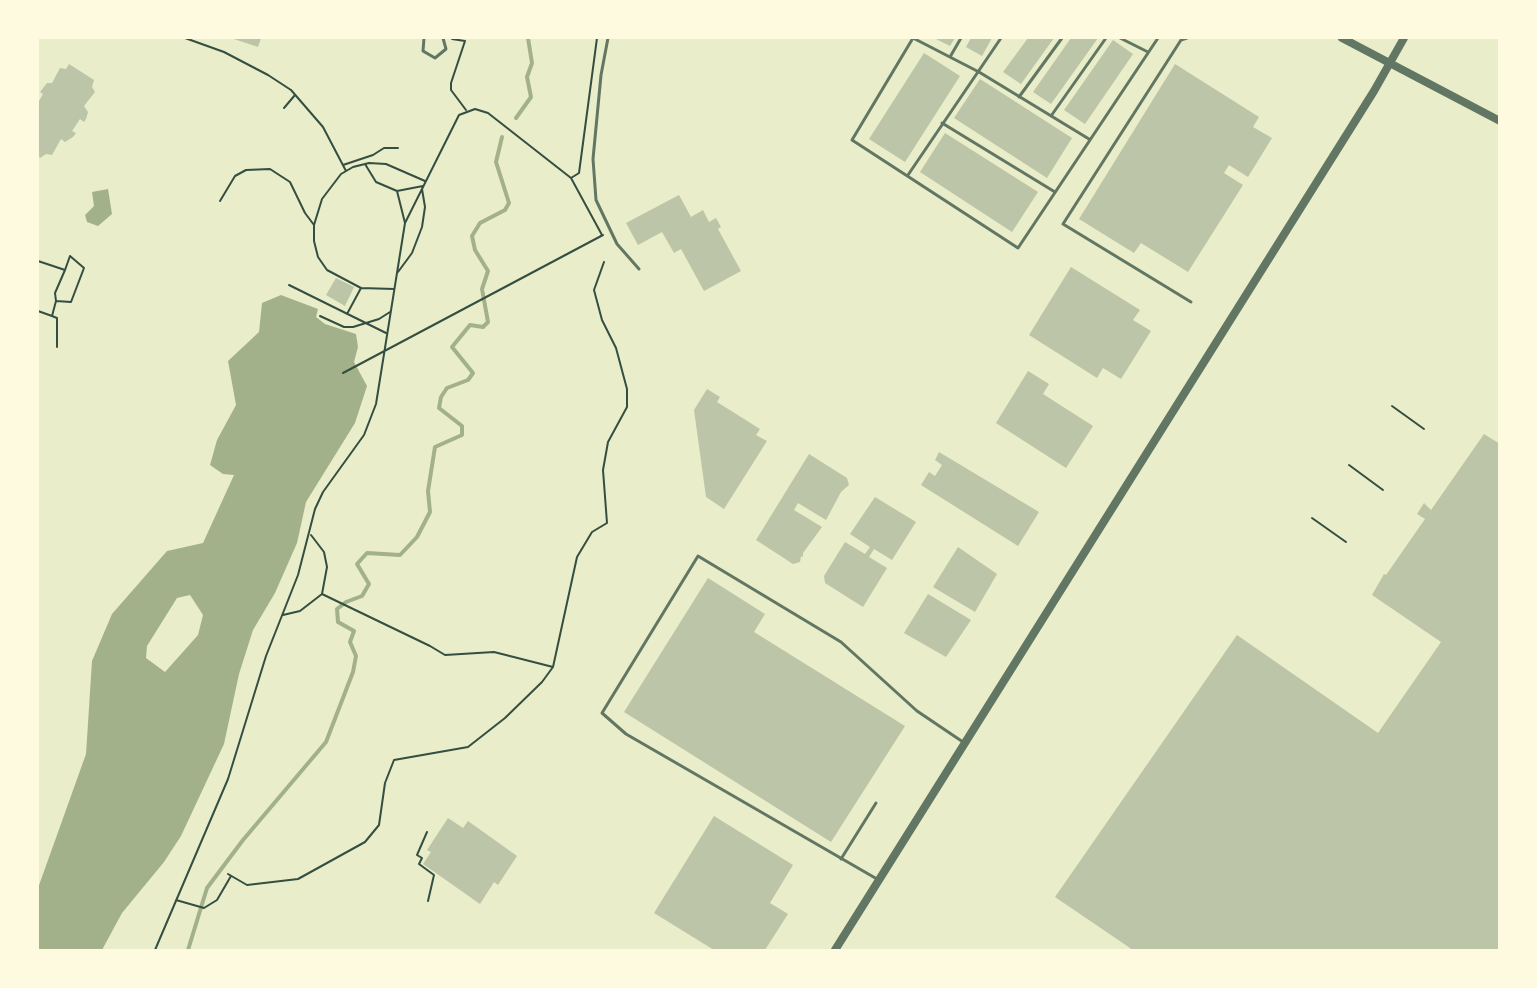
<!DOCTYPE html>
<html>
<head>
<meta charset="utf-8">
<style>
	body { margin:0 }
	#map { position:relative; width:1537px; height:988px; overflow:hidden; background:#e9edc9; font-family:"Zilla Slab",serif }
	canvas { display:block }
	.frame { position:absolute; inset:0; border:39px solid #fefae0; pointer-events:none }
</style>
</head>
<body>
<div id="map">
<canvas width="1537" height="988"></canvas>
<div class="frame"></div>
</div>
<script>
const c = document.querySelector('canvas').getContext('2d');
c.lineJoin = 'round';
function fillPath(path, color) { c.fillStyle = color; c.fill(path, 'evenodd'); }
const poly = rows => new Path2D(rows.map(r => 'M' + r).join(''));
function stroke(path, color, width, dash) { c.strokeStyle = color; c.lineWidth = width; c.lineCap = dash ? 'butt' : 'round'; c.setLineDash(dash || []); c.stroke(path); }
const water = poly([
	[108,189,112,214,98,226,87,222,85,215,94,206,92,192],
	[281,295,318,309,316,317,325,324,356,334,358,347,354,362,367,386,355,423,306,502,297,543,275,593,253,630,239,674,224,744,181,836,164,862,122,913,102,950,38,950,38,888,86,754,92,661,112,614,167,551,203,543,234,475,223,474,210,465,217,440,236,405,228,361,259,332,262,303],
	[190,595,203,615,198,635,165,672,146,658,147,646,177,598]
]);
const stream = poly([
	[516,118,531,97,527,77,532,63,528,38],
	[188,950,207,888,243,840,326,742,353,672,356,656,350,642,354,631,338,622,337,609,346,602,362,596,369,584,357,564,367,553,400,555,417,537,430,512,428,491,435,447,462,435,462,426,439,408,441,397,447,388,468,380,473,373,452,347,470,325,483,327,488,322,482,289,488,271,475,250,472,236,480,223,505,210,509,203,496,162,502,137]
]);
const building = poly([
	[231,38,261,38,258,47],
	[934,38,955,38,950,46],
	[971,38,992,38,982,56,966,47],
	[1028,38,1054,38,1021,84,1003,72],
	[1071,38,1098,38,1051,104,1033,92],
	[1113,40,1133,54,1085,124,1064,110],
	[924,53,960,76,905,162,869,139],
	[69,64,94,80,92,87,95,92,84,106,88,112,86,119,84,122,80,119,72,131,76,133,73,137,65,142,61,139,52,155,46,154,40,158,38,155,38,103,43,94,40,92,47,83,52,83,60,68,66,69],
	[1175,64,1259,117,1253,127,1272,138,1248,177,1229,165,1224,173,1243,185,1188,272,1141,243,1134,253,1079,219],
	[980,79,1072,138,1047,178,954,118],
	[945,133,1038,192,1012,232,920,172],
	[679,195,691,217,703,210,709,222,716,218,721,227,718,229,741,271,704,291,681,249,674,253,662,232,638,245,626,223],
	[1071,267,1140,310,1133,320,1151,331,1121,379,1103,368,1097,378,1029,335],
	[336,278,354,287,345,306,326,295],
	[1028,371,1049,384,1043,394,1093,426,1066,468,996,423],
	[707,389,720,397,717,402,760,429,756,435,767,441,724,509,706,497,694,410],
	[1484,434,1500,444,1500,950,1133,950,1055,897,1237,635,1378,733,1441,642,1372,595,1384,574,1386,575,1425,519,1417,514,1424,503,1431,510],
	[939,452,1039,512,1018,546,921,485,929,472,935,476,942,465,935,460],
	[809,454,847,478,849,485,841,492,826,520,798,503,794,510,822,527,803,553,803,557,801,556,800,562,793,564,756,540],
	[875,497,916,522,892,560,874,549,869,557,887,568,863,607,825,583,824,576,845,542,865,554,870,547,850,534],
	[958,547,997,574,975,612,933,587],
	[708,578,765,614,754,632,905,726,831,842,624,712],
	[928,594,971,620,946,657,904,633],
	[714,816,793,865,770,903,788,914,765,950,714,950,654,913],
	[448,818,463,828,468,821,517,856,498,885,494,882,480,904,423,864,431,852,427,850]
]);
const path = poly([
	[185,38,224,52,268,75,291,90,323,127,346,171],
	[452,39,465,41,451,83,451,90,466,110],
	[284,108,295,95],
	[365,164,376,182,397,191,423,186],
	[343,165,373,155,384,148,398,148],
	[571,178,602,235],
	[397,191,405,223],
	[220,201,235,176,246,170,270,169,290,182,305,213,314,225],
	[38,261,65,270,70,256,84,268,71,302,56,301],
	[398,272,412,253,422,227,425,207,422,189],
	[289,285,386,333],
	[361,288,327,270,318,257,314,241,314,225,322,199,341,174,353,167,369,163,386,164,425,181],
	[38,311,52,316,56,301,55,293,65,270],
	[347,314,361,288,394,289],
	[52,316,57,318,57,347],
	[320,316,344,327,353,327,379,319,390,312],
	[343,373,603,235],
	[1392,406,1424,429],
	[1349,465,1383,490],
	[1312,518,1346,542],
	[322,594,430,646,445,655,494,652,553,667],
	[283,615,300,611,322,594,327,567,324,552,311,535],
	[427,832,417,855,422,858,419,864,434,875,428,901],
	[228,874,247,885,298,879,365,842,379,825,385,783,394,760,468,747,505,718,542,682,553,667,577,557,592,532,607,523,603,470,608,442,627,407,627,389,616,348,602,320,594,290,604,262],
	[176,900,204,908,217,900,231,876],
	[155,950,228,779,266,656,298,575,315,509,323,492,364,435,376,404,405,223,459,115,475,109,488,113,571,178,579,173,597,38]
]);
const service = poly([
	[424,38,423,51,435,58,446,49,443,38],
	[608,38,601,75,593,159,596,200,617,244,639,269],
	[913,38,852,140,1018,248,1158,38],
	[913,38,979,72,1089,139],
	[1120,38,1148,52],
	[1187,38,1181,40,1063,224,1191,302],
	[950,57,961,38],
	[1019,97,1062,38],
	[1051,116,1106,38],
	[942,123,1055,192],
	[908,175,1001,38],
	[841,859,876,803],
	[877,879,626,734,602,713,698,556,841,642,917,711,963,742]
]);
const tertiary = poly([
	[1342,38,1500,121],
	[835,950,1374,91,1404,38]
]);
fillPath(water, '#a3b18a');
stroke(stream, '#a3b18a', 4);
fillPath(building, '#bcc5a7');
stroke(path, '#344e41', 2);
stroke(service, '#617663', 3);
stroke(tertiary, '#617663', 8);
</script>
</body>
</html>
